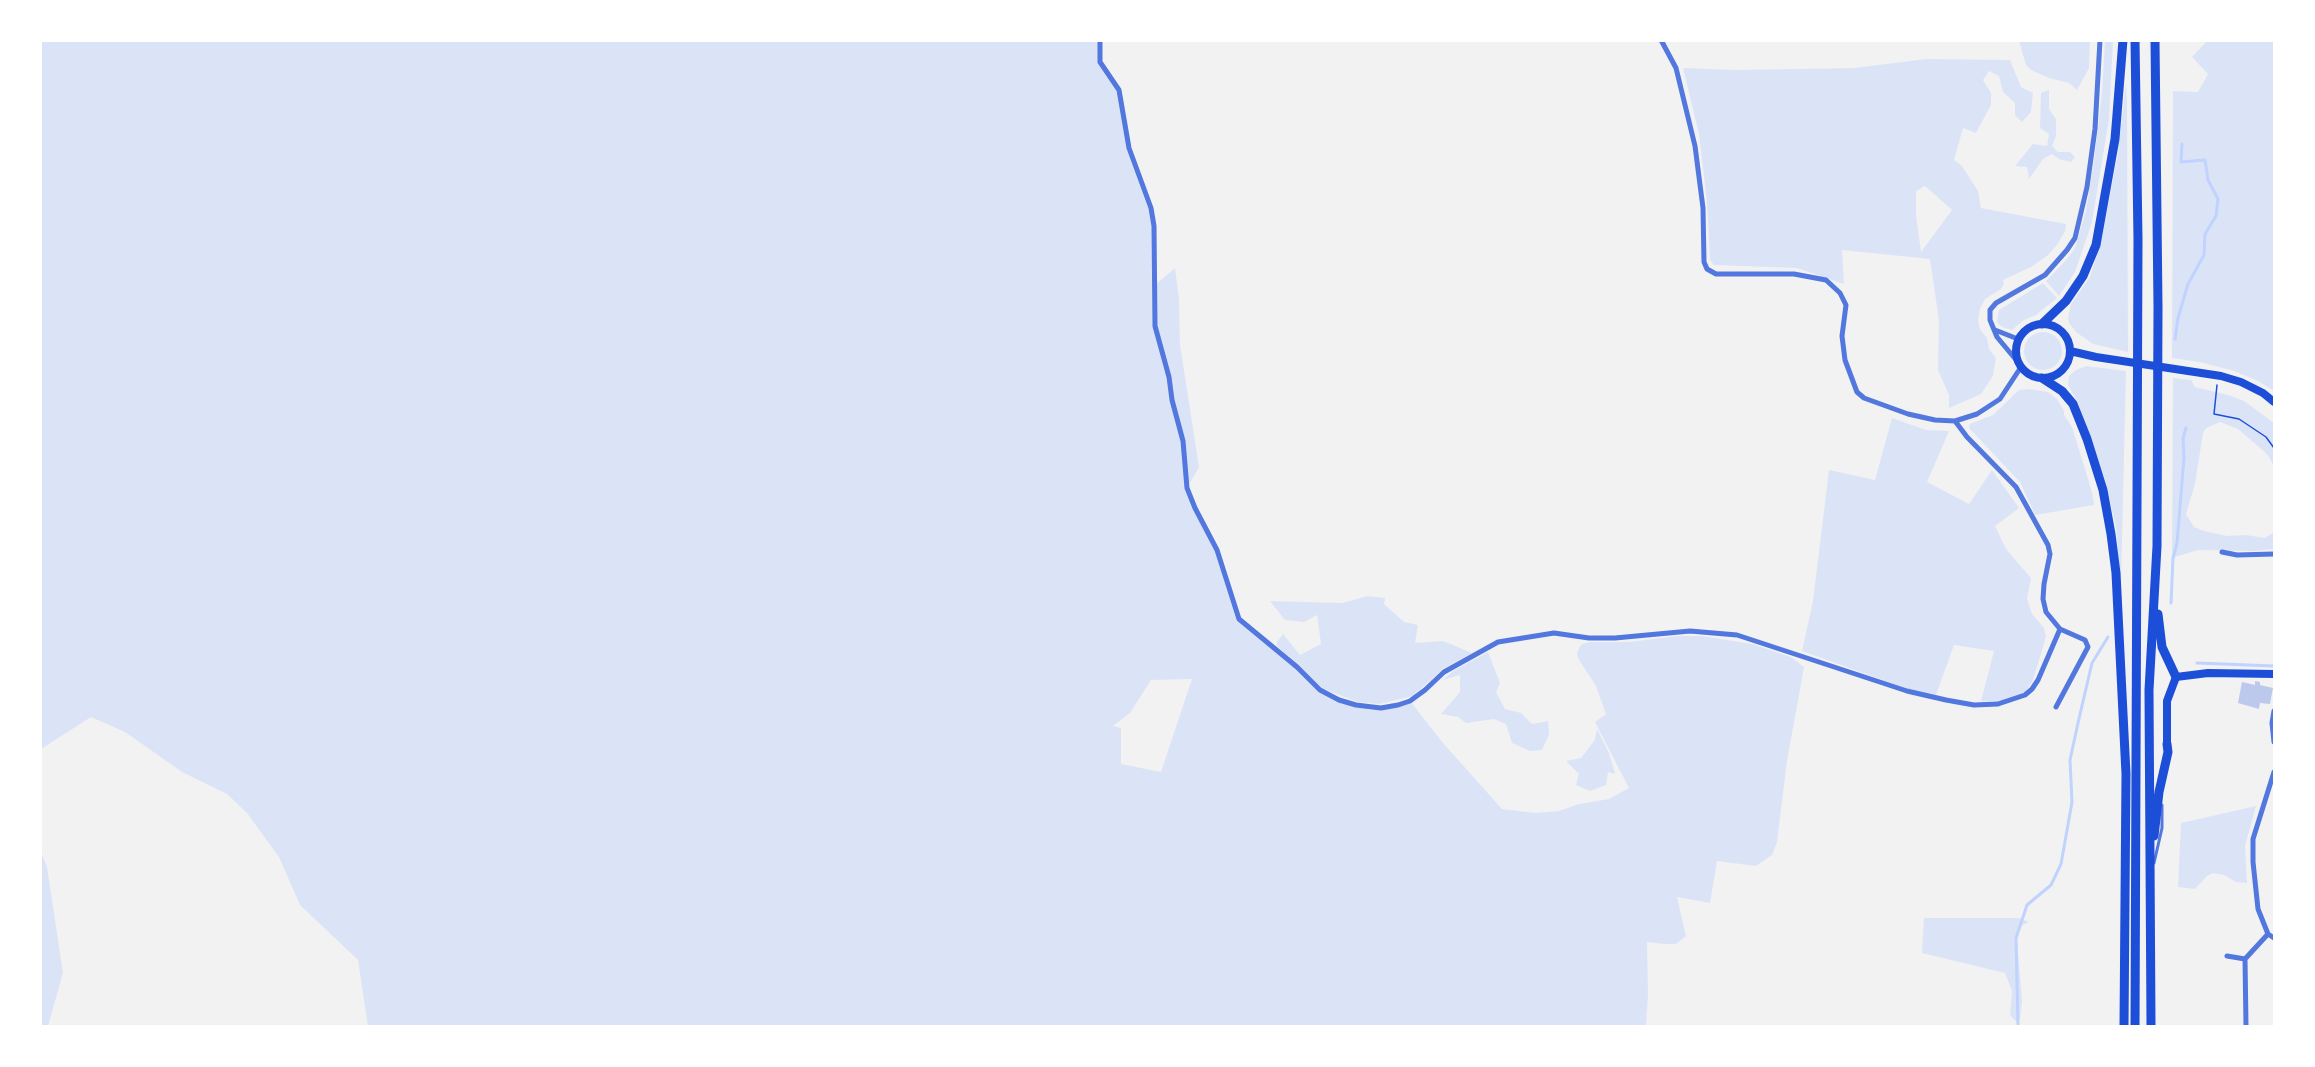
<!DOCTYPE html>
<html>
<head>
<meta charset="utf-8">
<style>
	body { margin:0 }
	#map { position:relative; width:2315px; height:1067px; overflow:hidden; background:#f2f2f2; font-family:"Varela Round",sans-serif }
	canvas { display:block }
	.frame { position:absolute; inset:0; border:42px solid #fff; pointer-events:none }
</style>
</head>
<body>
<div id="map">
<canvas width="2315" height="1067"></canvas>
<div class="frame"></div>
</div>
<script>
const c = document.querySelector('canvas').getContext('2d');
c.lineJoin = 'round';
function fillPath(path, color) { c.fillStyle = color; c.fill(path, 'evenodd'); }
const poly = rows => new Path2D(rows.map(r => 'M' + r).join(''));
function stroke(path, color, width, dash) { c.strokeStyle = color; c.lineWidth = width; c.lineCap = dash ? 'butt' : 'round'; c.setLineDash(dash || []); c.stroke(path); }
const green = poly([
	[41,40,1100,41,1100,62,1115,84,1126,132,1151,208,1155,285,1175,268,1179,299,1180,345,1199,467,1187,488,1210,535,1239,619,1320,690,1339,700,1381,708,1410,701,1443,743,1502,809,1535,813,1559,811,1579,804,1609,799,1629,788,1595,722,1606,714,1596,686,1579,660,1577,654,1579,648,1582,644,1590,642,1629,642,1677,636,1702,636,1752,644,1791,657,1804,667,1787,761,1777,842,1772,855,1756,866,1717,861,1710,903,1677,897,1686,936,1676,944,1664,944,1647,942,1648,995,1646,1026,368,1026,358,960,300,905,279,857,247,813,227,794,182,772,125,732,91,717,41,749],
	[1192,679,1161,772,1121,764,1121,728,1113,726,1130,713,1151,680],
	[2019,41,2090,41,2089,68,2077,90,2069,83,2049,78,2031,70,2026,65],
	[2105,41,2113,41,2109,119,2092,222,2075,272,2059,296,2046,281,2067,259,2075,248,2086,211,2094,161,2102,93],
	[2207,41,2274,41,2274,391,2258,381,2234,371,2200,362,2172,358,2173,91,2198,92,2208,74,2192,57],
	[1926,59,2010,60,2021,87,2033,93,2031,112,2022,122,2015,115,2015,103,2003,92,1999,76,1989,71,1983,80,1991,93,1991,105,1976,133,1963,128,1954,160,1962,166,1978,191,1981,208,2066,224,2065,231,2057,245,2047,256,2031,267,2003,280,2004,284,2001,289,1985,299,1980,309,1978,320,1980,329,1987,338,1989,349,1996,358,1993,376,1981,394,1949,408,1949,395,1938,370,1939,321,1930,259,1842,250,1844,284,1797,268,1714,265,1710,260,1707,202,1699,134,1683,68,1735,70,1854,68],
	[1925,186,1952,210,1921,252,1916,215,1916,191],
	[2126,82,2127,102,2128,352,2093,344,2076,332,2069,323,2068,317,2071,304,2090,277,2102,237,2118,153],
	[2049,90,2049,109,2056,119,2056,136,2052,146,2058,152,2070,152,2075,157,2071,162,2059,159,2052,154,2043,159,2029,179,2027,167,2015,166,2033,144,2047,146,2049,134,2040,128,2041,93],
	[2043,283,2057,298,2036,315,2024,320,2012,330,2002,327,1997,322,1999,310],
	'2024 351a19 19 0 1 1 38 0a19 19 0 1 1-38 0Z',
	[2086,366,2126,371,2121,584,2116,528,2106,483,2078,403,2068,385,2069,376,2076,370],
	[2173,378,2191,380,2195,387,2228,395,2244,401,2274,423,2274,474,2274,466,2267,454,2238,429,2220,422,2206,428,2203,433,2195,484,2186,514,2194,527,2204,531,2227,536,2246,535,2265,538,2274,532,2274,549,2254,551,2198,550,2175,557,2172,556],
	[2029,389,2048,392,2057,399,2064,411,2064,415,2072,427,2092,492,2094,505,2035,515,2020,482,1969,428,1970,424,1993,415,2019,390],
	[1892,418,1926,430,1949,431,1927,482,1969,504,1992,470,2019,508,1995,526,2006,549,2031,578,2027,599,2032,614,2044,628,2046,637,2033,680,2025,692,2005,701,1981,701,1994,651,1954,645,1936,695,1905,688,1802,651,1813,601,1829,470,1875,480],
	[1367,596,1385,598,1384,604,1404,622,1418,625,1415,643,1443,641,1472,653,1444,668,1413,696,1380,704,1358,702,1323,689,1277,646,1277,642,1283,634,1300,655,1321,644,1317,615,1304,622,1285,620,1270,601,1343,603],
	[1488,652,1500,683,1496,692,1505,709,1521,713,1532,724,1548,721,1549,735,1542,750,1530,751,1512,743,1506,724,1494,719,1466,723,1458,717,1441,714,1460,692,1460,675,1443,680,1453,671],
	[1597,729,1609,753,1615,774,1608,772,1606,785,1590,791,1576,785,1579,774,1566,761,1581,758,1595,740],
	[2256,806,2245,846,2247,883,2236,882,2224,875,2213,873,2207,876,2195,889,2178,887,2181,823],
	[41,852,47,867,63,973,48,1026,40,1026],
	[1924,918,2019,918,2029,922,2021,926,2017,939,2022,1001,2020,1019,2015,1021,2010,1015,2012,991,2005,973,1922,953]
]);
const stream = poly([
	[2175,339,2178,318,2188,284,2204,255,2205,234,2216,216,2218,199,2208,180,2205,160,2181,162,2182,144],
	[2171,603,2173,558,2177,543,2184,458,2183,439,2186,428],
	[2197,663,2274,666],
	[2018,1026,2016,938,2027,905,2051,885,2061,864,2072,802,2070,760,2078,723,2092,663,2108,637]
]);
const building = poly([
	[2255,681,2260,682,2260,685,2273,688,2270,704,2260,703,2259,709,2238,703,2242,682,2255,685]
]);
const path = poly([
	[2217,385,2214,414,2239,419,2266,437,2274,448]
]);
const service = poly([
	[2154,863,2162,828,2162,805]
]);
const minor = poly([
	[1100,40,1100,62,1119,90,1129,148,1151,208,1154,226,1155,326,1169,377,1172,400,1183,441,1187,488,1195,508,1217,550,1239,619,1297,667,1320,690,1339,700,1356,705,1381,708,1398,705,1410,701,1425,690,1444,672,1498,642,1554,633,1589,638,1615,638,1690,631,1737,635,1907,691,1946,700,1974,705,1998,704,2025,695,2032,689,2038,680,2060,629],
	[1661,40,1676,68,1695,146,1703,208,1704,262,1707,269,1716,274,1794,274,1826,280,1840,293,1846,305,1842,336,1845,360,1857,392,1864,398,1908,414,1935,420,1955,421,1977,414,2000,399,2021,367],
	[1995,330,2018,339],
	[2017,361,1997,337,1990,320,1990,310,1996,303,2045,275,2067,250,2075,238,2087,187,2095,129,2100,40],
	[1955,421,1967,437,2016,487,2048,545,2050,554,2044,584,2043,599,2046,612,2060,629,2085,640,2088,647,2056,707],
	[2222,552,2237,555,2274,554],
	[2274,711,2272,723,2274,742],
	[2274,772,2253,839,2253,862,2258,909,2268,934,2274,938],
	[2227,956,2245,959],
	[2246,1026,2245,959,2268,934]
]);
const secondary = poly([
	'2016 351a27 27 0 1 1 54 0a27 27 0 1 1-54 0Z',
	[2070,351,2096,357,2221,376,2241,382,2263,393,2274,402],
	[2167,744,2167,701,2176,677,2208,673,2274,674]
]);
const trunk = poly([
	[2042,324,2066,301,2083,276,2096,245,2115,139,2123,40],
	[2042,378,2062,391,2073,404,2087,439,2103,490,2111,534,2116,573,2126,774,2124,1026],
	[2158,614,2162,647,2176,677],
	[2154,836,2159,792,2168,752,2167,744],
	[2135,1026,2138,239,2135,40],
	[2151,1026,2149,690,2157,546,2158,307,2155,40]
]);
fillPath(green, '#dbe4f7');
stroke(stream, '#bfd3fe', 3);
fillPath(building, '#bdc9ec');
stroke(path, '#1d4ed8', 1.5);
stroke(service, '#5277de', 3);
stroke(minor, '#5277de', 5);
stroke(secondary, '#1d4ed8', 8);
stroke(trunk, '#1d4ed8', 9);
</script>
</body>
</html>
